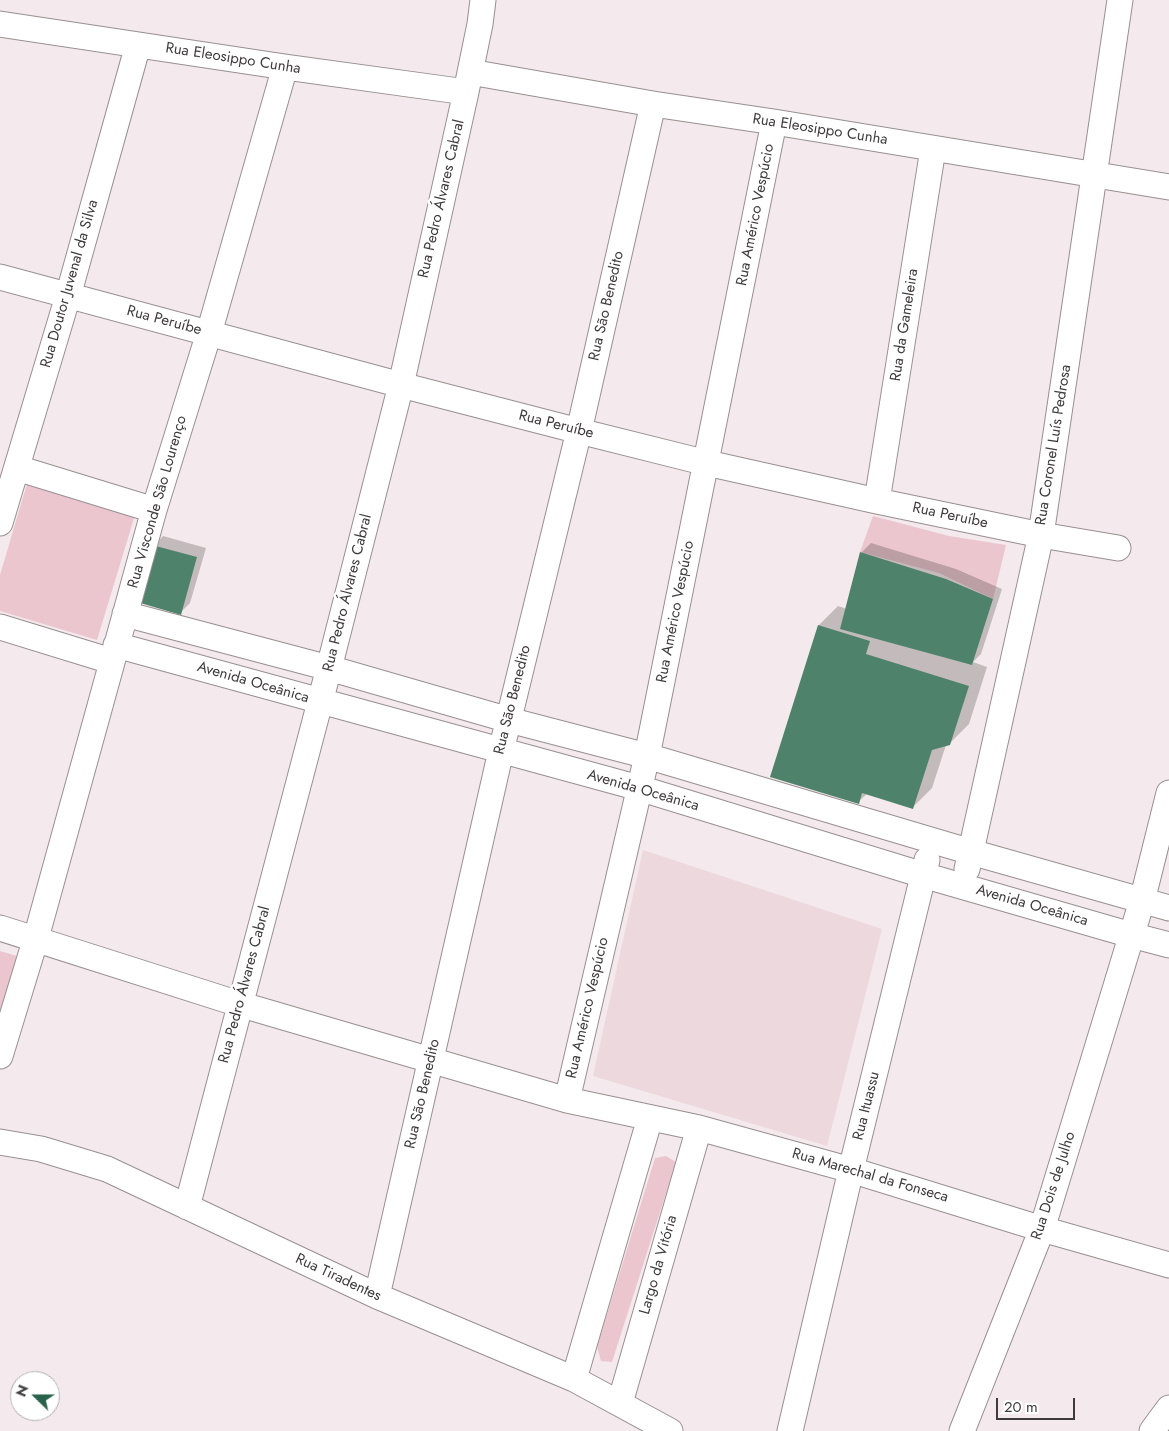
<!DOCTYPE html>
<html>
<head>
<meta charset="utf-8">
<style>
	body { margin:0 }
	#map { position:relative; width:1169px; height:1431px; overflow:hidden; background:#f4e9ec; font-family:Jost,sans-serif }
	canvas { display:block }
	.north { position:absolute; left:10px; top:1371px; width:50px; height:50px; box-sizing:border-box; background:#fff; border:1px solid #b2b1b1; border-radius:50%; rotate:292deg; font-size:14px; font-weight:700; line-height:20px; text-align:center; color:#3f3b3c }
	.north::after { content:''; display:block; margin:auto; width:18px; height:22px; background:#29624b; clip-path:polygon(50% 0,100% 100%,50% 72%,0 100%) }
	.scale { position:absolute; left:996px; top:1398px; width:79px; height:22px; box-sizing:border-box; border:2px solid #3f3b3c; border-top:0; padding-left:6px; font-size:15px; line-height:18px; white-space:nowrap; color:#3f3b3c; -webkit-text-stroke:4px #fff; paint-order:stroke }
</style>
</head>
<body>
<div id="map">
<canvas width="1169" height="1431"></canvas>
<div class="north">N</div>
<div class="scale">20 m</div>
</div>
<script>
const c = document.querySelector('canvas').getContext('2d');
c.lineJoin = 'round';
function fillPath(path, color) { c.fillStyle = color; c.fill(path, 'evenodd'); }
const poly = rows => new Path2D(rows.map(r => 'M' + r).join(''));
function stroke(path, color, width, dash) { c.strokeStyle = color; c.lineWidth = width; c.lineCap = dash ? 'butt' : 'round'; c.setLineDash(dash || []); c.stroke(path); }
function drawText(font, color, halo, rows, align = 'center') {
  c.font = font + ' Jost,sans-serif'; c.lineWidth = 5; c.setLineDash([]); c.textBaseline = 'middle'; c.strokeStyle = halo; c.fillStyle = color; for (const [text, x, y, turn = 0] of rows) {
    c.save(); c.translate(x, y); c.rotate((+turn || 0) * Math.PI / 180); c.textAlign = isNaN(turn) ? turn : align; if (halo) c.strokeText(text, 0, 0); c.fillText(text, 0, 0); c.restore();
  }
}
const built = poly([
	[643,850,882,929,827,1146,593,1076]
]);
const green = poly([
	[27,484,135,515,97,640,0,611,0,575],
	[873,516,949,536,1006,545,993,599,939,573,860,552],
	[0,951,20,957,0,1027],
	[666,1156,676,1162,612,1362,601,1361,597,1347,655,1158]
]);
const shadow = poly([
	[163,536,206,548,190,603,180,613,154,546],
	[871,543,956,569,1002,589,981,654,973,662,987,667,969,724,949,744,946,745,932,788,913,807,868,793,858,802,819,625,838,606,847,609,861,553]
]);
const building = poly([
	[152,545,197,557,181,615,137,602],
	[860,552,946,579,993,599,972,665,840,629],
	[818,625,870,641,866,654,969,686,950,745,932,750,913,809,862,793,859,804,770,777]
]);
const minor = poly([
	[0,24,285,67,466,92],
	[470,72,653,104,774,122,1169,187],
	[0,277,401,385,579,431,707,463,877,501,1041,535,1118,548],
	[17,468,154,510],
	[877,501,933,149],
	[0,523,68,296,138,45],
	[125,614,329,668,509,720,647,756,971,852,1169,908],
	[0,627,111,661],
	[116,645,639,788,923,875,1131,935,1169,945],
	[967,869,1041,535,1120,0],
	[0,928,239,1004,567,1100,699,1128,851,1170,1042,1229,1169,1265],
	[0,1056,36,938,154,510,209,333,285,67],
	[567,1100,647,756,774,122],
	[0,1142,41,1149,107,1169,377,1296,574,1379,670,1431],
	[187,1207,329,668,401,385,466,92,480,24,483,0],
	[377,1296,501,751,579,431,653,104],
	[574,1379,650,1118],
	[620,1403,699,1128],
	[790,1431,851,1170,927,860],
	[962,1431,1042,1229,1142,901,1169,793],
	[1152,1431,1169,1408]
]);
const streetNames = [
	["Rua Eleosippo Cunha",233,59,9],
	["Rua Eleosippo Cunha",820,130,9],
	["Rua Pedro Álvares Cabral",442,199,-77],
	["Rua Américo Vespúcio",756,215,-79],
	["Rua Doutor Juvenal da Silva",70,284,-74],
	["Rua São Benedito",607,306,-77],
	["Rua Peruíbe",164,321,15],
	["Rua da Gameleira",905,325,-81],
	["Rua Peruíbe",556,425,14],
	["Rua Coronel Luís Pedrosa",1054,445,-81],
	["Rua Visconde São Lourenço",158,502,-74],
	["Rua Peruíbe",950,516,12],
	["Rua Pedro Álvares Cabral",348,593,-76],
	["Rua Américo Vespúcio",676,612,-79],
	["Avenida Oceânica",253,683,16],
	["Rua São Benedito",513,700,-76],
	["Avenida Oceânica",643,791,16],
	["Avenida Oceânica",1032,906,16],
	["Rua Pedro Álvares Cabral",245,985,-75],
	["Rua Américo Vespúcio",588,1008,-77],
	["Rua São Benedito",423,1094,-77],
	["Rua Ituassu",867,1106,-76],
	["Rua Marechal da Fonseca",870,1176,16],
	["Rua Dois de Julho",1054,1186,-72],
	["Largo da Vitória",659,1265,-74],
	["Rua Tiradentes",338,1278,25]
];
fillPath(built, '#ecd8dd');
fillPath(green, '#ebc6cf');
fillPath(shadow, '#0003');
fillPath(building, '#4f826b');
stroke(minor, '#998f91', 27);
stroke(minor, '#fff', 25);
drawText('15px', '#3f3b3c', '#fff', streetNames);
</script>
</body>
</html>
